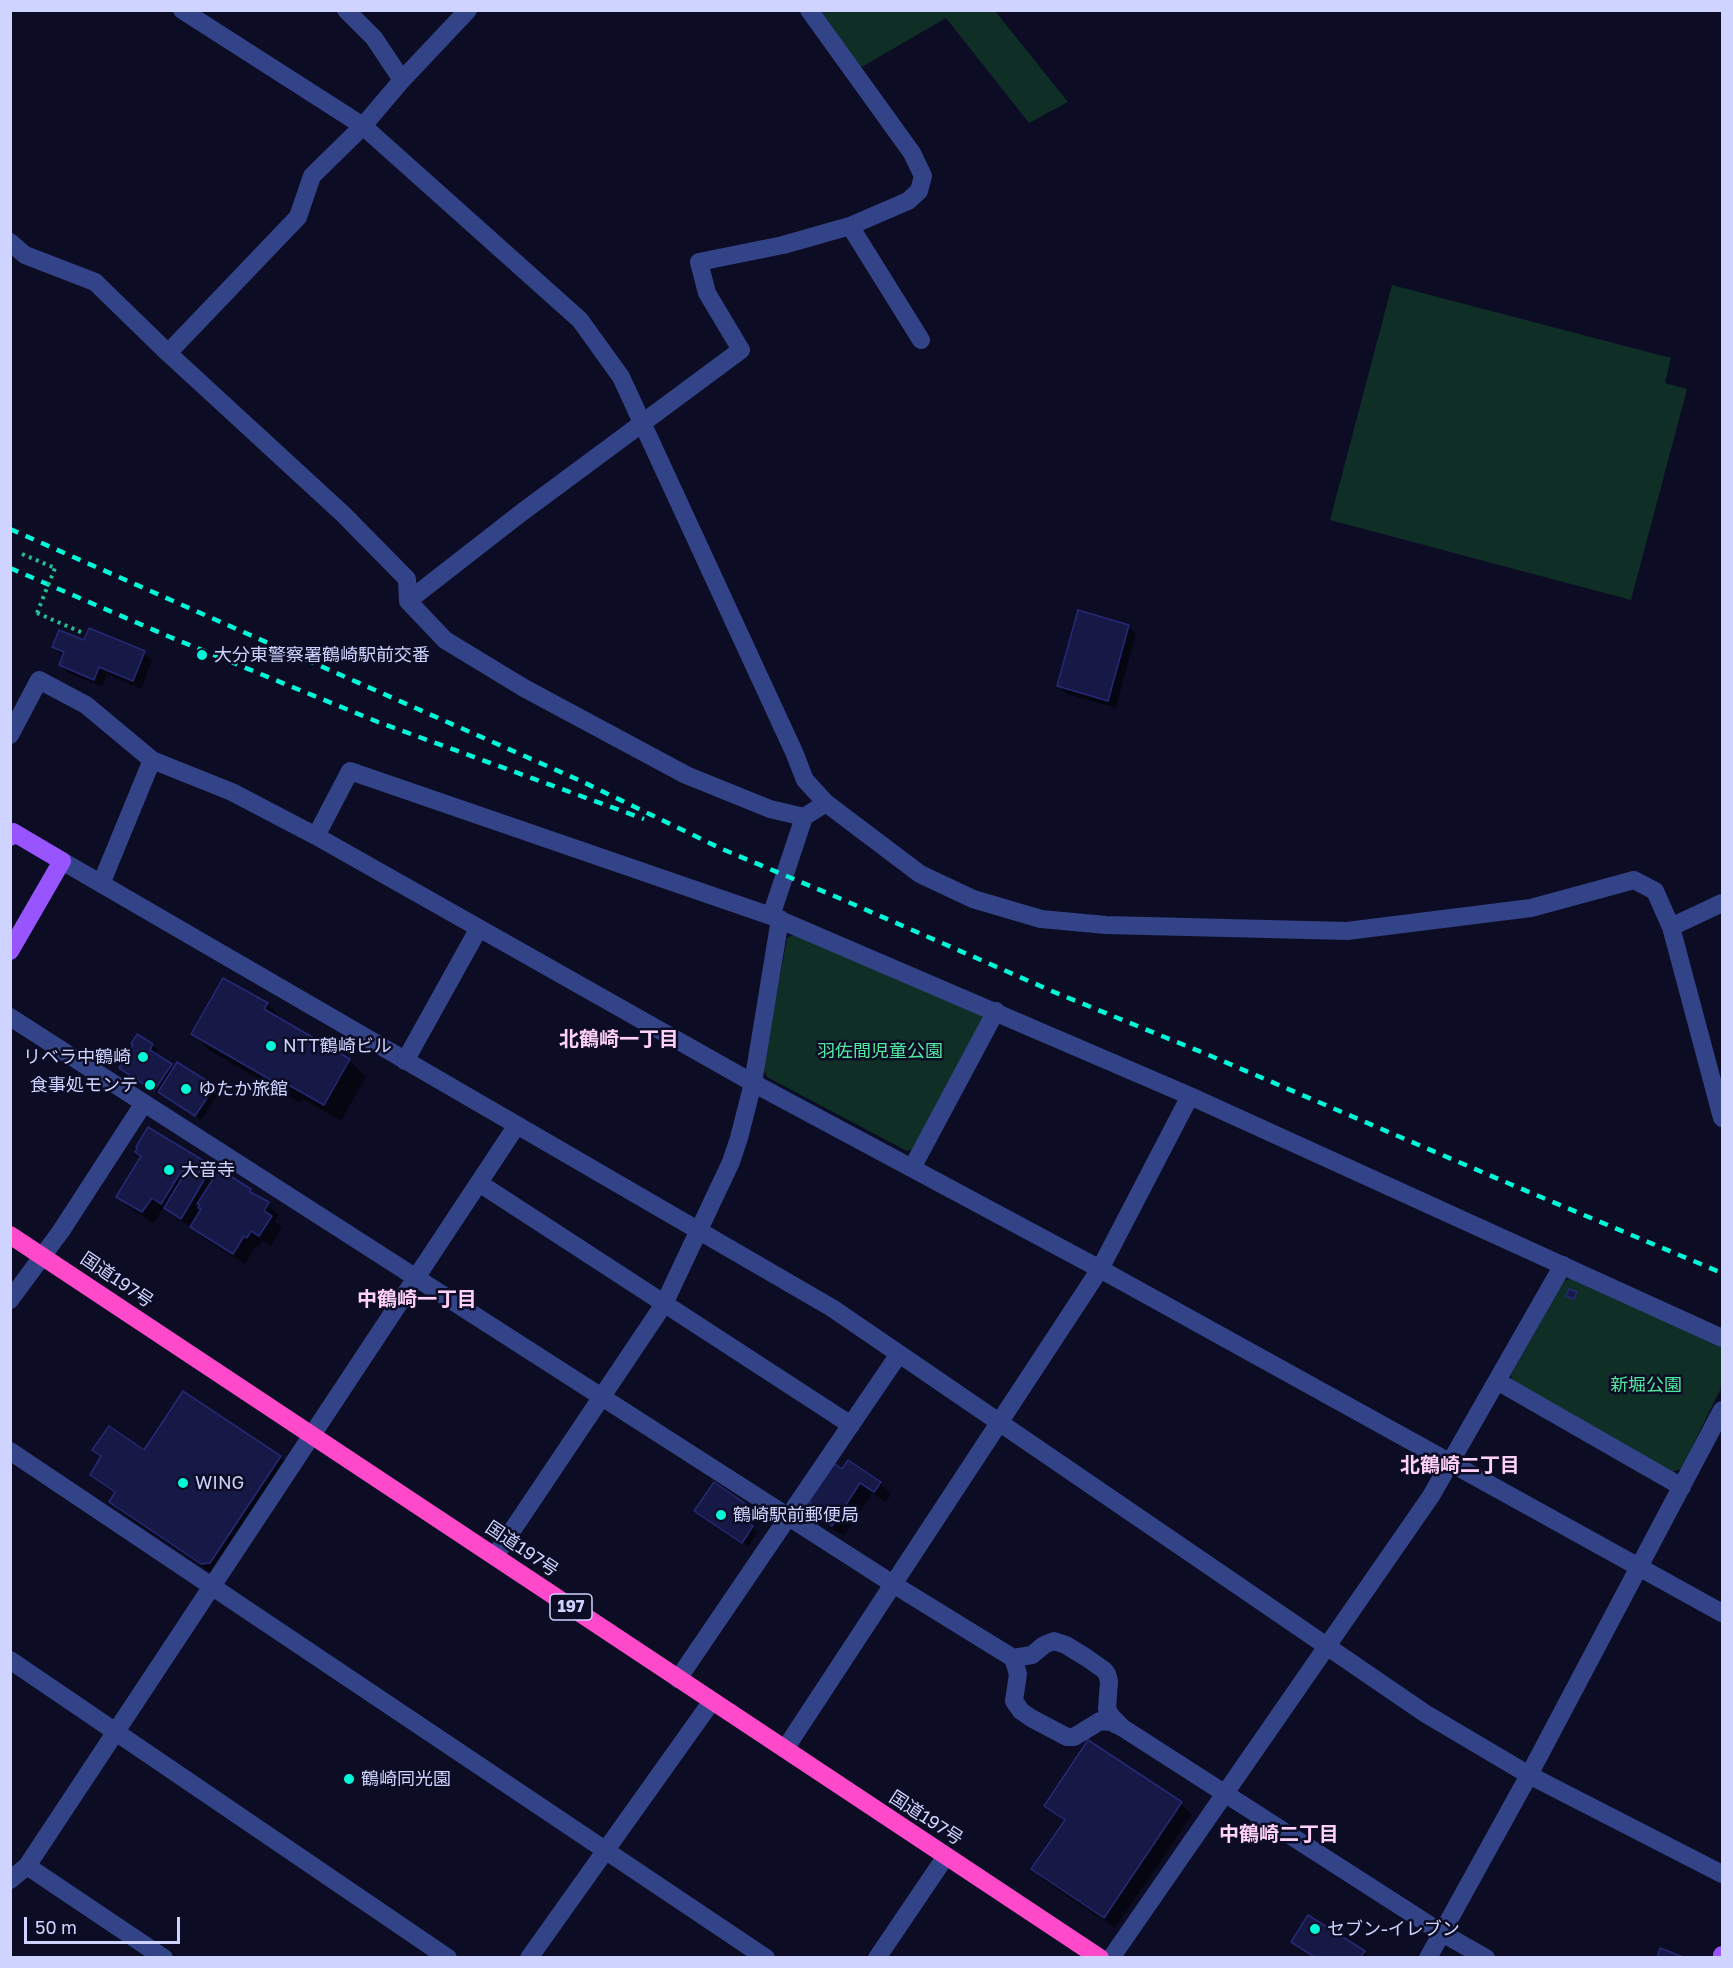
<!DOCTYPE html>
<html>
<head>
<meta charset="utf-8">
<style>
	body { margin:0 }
	#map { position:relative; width:1733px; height:1968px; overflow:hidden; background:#0c0d24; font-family:"Golos Text",sans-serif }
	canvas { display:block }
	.frame { position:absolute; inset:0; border:12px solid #ced4ff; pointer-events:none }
	.scale { position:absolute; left:24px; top:1917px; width:156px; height:27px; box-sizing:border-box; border:3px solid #ced4ff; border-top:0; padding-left:8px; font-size:18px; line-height:21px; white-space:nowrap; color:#ced4ff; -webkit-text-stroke:4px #0c0d24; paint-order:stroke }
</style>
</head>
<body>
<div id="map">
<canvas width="1733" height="1968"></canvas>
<div class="frame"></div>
<div class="scale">50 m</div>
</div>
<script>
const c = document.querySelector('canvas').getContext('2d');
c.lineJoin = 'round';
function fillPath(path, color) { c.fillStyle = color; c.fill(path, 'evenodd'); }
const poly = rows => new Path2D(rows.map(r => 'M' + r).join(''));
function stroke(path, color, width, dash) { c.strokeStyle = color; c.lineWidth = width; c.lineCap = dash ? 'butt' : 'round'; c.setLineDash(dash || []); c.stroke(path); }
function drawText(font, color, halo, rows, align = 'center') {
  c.font = font + ' "Golos Text","Noto Sans JP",sans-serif'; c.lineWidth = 5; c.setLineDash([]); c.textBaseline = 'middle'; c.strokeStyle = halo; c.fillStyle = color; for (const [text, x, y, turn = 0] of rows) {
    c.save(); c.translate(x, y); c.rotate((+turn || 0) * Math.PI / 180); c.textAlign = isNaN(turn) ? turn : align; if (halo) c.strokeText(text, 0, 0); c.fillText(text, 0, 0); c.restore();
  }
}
const green = poly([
	[806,11,995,11,1068,102,1029,123,946,18,853,72],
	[1392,285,1671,358,1665,383,1687,389,1631,600,1330,520],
	[795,934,982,1012,986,1023,917,1148,907,1151,767,1077,763,1068,787,938],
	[1572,1277,1722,1348,1722,1386,1681,1469,1671,1472,1513,1385,1511,1375,1563,1282]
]);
const shadow = poly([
	[1128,626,1136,634,1116,708,1067,694,1059,686],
	[54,647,144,653,152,661,141,689,107,674,102,687,69,673,60,665,64,656],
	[267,1004,284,1021,349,1060,366,1077,341,1121,303,1099,300,1103,210,1051,193,1034],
	[137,1036,152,1045,158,1050,155,1055,174,1069,214,1087,219,1093,201,1120,161,1093,160,1095,126,1073,121,1068,135,1045],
	[137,1152,209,1168,250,1191,269,1205,266,1205,261,1218,269,1205,279,1215,275,1221,282,1228,271,1246,263,1241,258,1248,256,1246,245,1264,203,1238,193,1228,177,1219,163,1208,154,1223,129,1208,118,1196,142,1157],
	[94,1450,280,1457,291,1468,213,1574,122,1513,110,1502,116,1494,103,1486,91,1475,102,1458],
	[842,1471,880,1483,891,1494,886,1502,872,1493,844,1536,822,1523,811,1511],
	[714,1484,754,1512,746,1523,758,1532,748,1547,696,1511],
	[1181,1803,1192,1815,1115,1928,1044,1880,1033,1869,1065,1822,1046,1806],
	[1293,1942,1364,1952,1369,1958,1313,1958,1302,1950]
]);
const building = poly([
	[1078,610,1129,625,1108,701,1057,686,1078,610],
	[89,628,145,651,133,681,99,667,94,680,59,665,64,652,52,647,59,630,84,640,89,628],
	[223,978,268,1003,264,1009,350,1059,324,1105,285,1083,283,1087,191,1034,223,978],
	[137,1034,153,1044,150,1050,172,1064,154,1091,119,1068,133,1045,131,1044,137,1034],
	[177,1062,215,1086,195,1116,158,1092,177,1062],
	[148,1127,204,1161,203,1162,217,1171,219,1169,251,1189,250,1192,269,1202,264,1211,272,1216,259,1236,251,1231,247,1238,244,1236,233,1254,190,1227,201,1209,198,1208,200,1205,197,1204,213,1179,200,1171,197,1176,204,1180,181,1219,164,1208,185,1173,182,1170,161,1204,152,1198,142,1212,116,1197,141,1156,135,1152,137,1148,136,1147,148,1127],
	[1569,1289,1577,1292,1574,1299,1566,1296,1569,1289],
	[183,1391,281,1456,210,1563,201,1564,109,1502,115,1492,90,1475,101,1456,92,1450,109,1426,144,1450,183,1391],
	[848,1460,881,1482,874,1492,860,1483,832,1526,809,1512,811,1509,809,1507,811,1504,808,1502,832,1467,835,1464,842,1469,848,1460],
	[714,1482,749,1506,741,1518,753,1526,742,1543,694,1511,714,1482],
	[1088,1740,1182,1802,1104,1918,1031,1869,1065,1820,1044,1806,1088,1740],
	[1308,1915,1365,1951,1360,1958,1316,1958,1291,1942,1308,1915],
	[1660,1948,1686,1958,1657,1958,1660,1948]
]);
const path = poly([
	[22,554,55,568],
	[37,613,83,633]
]);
const minor = poly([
	[182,10,363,126,580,320,621,377,794,752,805,780,826,803,920,874,973,899,1041,919,1106,925,1347,931,1531,908,1634,880,1655,891,1671,927,1722,1118],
	[346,10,374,38,402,80],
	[850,226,921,340],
	[10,242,25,255,95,282,168,353,343,514,407,579,408,601,445,640,524,688,686,775,770,809,804,817,826,803],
	[168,353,298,217,312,176,363,126,402,80,468,10],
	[408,601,521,513,741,350,707,293,699,262,783,245,850,226,908,201,919,191,923,176,912,153,809,10],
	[10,735,39,680,86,705,152,760,101,884],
	[152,760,232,792,316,836,753,1083,1100,1269,1722,1613],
	[316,836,350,771,771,916,1190,1096,1722,1338],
	[62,861,832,1308,1426,1714,1529,1775,1722,1874],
	[771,916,804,817],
	[1671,927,1722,903],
	[10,1017,893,1584,1013,1658,1032,1655,1044,1645,1054,1641,1066,1645,1087,1658,1104,1670,1107,1674,1109,1681,1107,1709,1111,1716,1123,1728],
	[405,1061,479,928],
	[912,1168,996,1011],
	[479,1183,851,1425],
	[10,1300,61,1231,144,1103],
	[1497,1381,1682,1487],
	[10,1451,766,1958],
	[495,1556,664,1304,731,1162,739,1138,753,1083,780,919],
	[1013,1658,1018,1674,1014,1701,1021,1711,1031,1718,1067,1737,1074,1737,1100,1721,1111,1722,1123,1728,1442,1933,1486,1958],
	[10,1660,448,1958],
	[678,1679,899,1354],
	[785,1749,1100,1269,1190,1096],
	[27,1866,164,1958],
	[10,1880,27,1866,517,1125],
	[529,1958,712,1701],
	[877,1958,946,1856],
	[1111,1958,1431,1496,1563,1265],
	[1428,1958,1529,1775,1722,1410]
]);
const major = poly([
	[10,837,13,832,62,861,10,951],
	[1722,1958,1722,1955]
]);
const highway = poly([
	[10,1235,1100,1958]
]);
const rail = poly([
	[10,529,581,781,722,849,839,898,1054,992,1211,1056,1510,1184,1722,1273],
	[10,568,170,637,378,722,644,819]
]);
const pathBridge = poly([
	[37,613,55,568]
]);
const markers = [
	[202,655,6,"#00f9d8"],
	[271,1046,6,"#00f9d8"],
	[143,1057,6,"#00f9d8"],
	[150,1085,6,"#00f9d8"],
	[186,1089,6,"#00f9d8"],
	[169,1170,6,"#00f9d8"],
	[183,1483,6,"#00f9d8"],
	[721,1515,6,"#00f9d8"],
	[349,1779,6,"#00f9d8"],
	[1315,1929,6,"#00f9d8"]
];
const shields = [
	[571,1607,42]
];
const shieldNames = [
	["197",571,1607]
];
const poiNames = [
	["大分東警察署鶴崎駅前交番",214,655],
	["NTT鶴崎ビル",283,1046],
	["リベラ中鶴崎",131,1057,"right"],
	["食事処モンテ",138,1085,"right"],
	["ゆたか旅館",198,1089],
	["大音寺",181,1170],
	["WING",195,1483],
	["鶴崎駅前郵便局",733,1515],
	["鶴崎同光園",361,1779],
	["セブン-イレブン",1327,1929]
];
const parkNames = [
	["羽佐間児童公園",880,1051],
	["新堀公園",1646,1385]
];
const streetNames = [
	["国道197号",117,1280,34],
	["国道197号",522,1549,34],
	["国道197号",926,1818,33]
];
const neighbourhoodNames = [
	["北鶴崎一丁目",619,1040],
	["中鶴崎一丁目",417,1300],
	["北鶴崎二丁目",1460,1466],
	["中鶴崎二丁目",1279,1835]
];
fillPath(green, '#0e2e26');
fillPath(shadow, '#0007');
fillPath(building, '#161846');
stroke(building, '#262975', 1.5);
stroke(path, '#23be91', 4, [3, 4.5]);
stroke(minor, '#324387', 18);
stroke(major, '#9855ff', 18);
stroke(highway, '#ff49cb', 18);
stroke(rail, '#00f9d8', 4.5, [9, 8]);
stroke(pathBridge, '#23be91', 4, [3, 4.5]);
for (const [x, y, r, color] of markers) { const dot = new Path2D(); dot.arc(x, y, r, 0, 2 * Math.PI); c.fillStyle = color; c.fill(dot); stroke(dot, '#0c0d24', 2); }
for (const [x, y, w] of shields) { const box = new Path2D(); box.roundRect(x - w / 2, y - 13, w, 26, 4.5); c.fillStyle = '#0c0d24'; c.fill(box); stroke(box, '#ced4ff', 1.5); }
drawText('bold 16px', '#ced4ff', null, shieldNames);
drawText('18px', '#ced4ff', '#0c0d24', poiNames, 'left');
drawText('18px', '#50ea9f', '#0c0d24', parkNames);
drawText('18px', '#ced4ff', '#0c0d24', streetNames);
drawText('bold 20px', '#ffd0f9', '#0c0d24', neighbourhoodNames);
</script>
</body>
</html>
